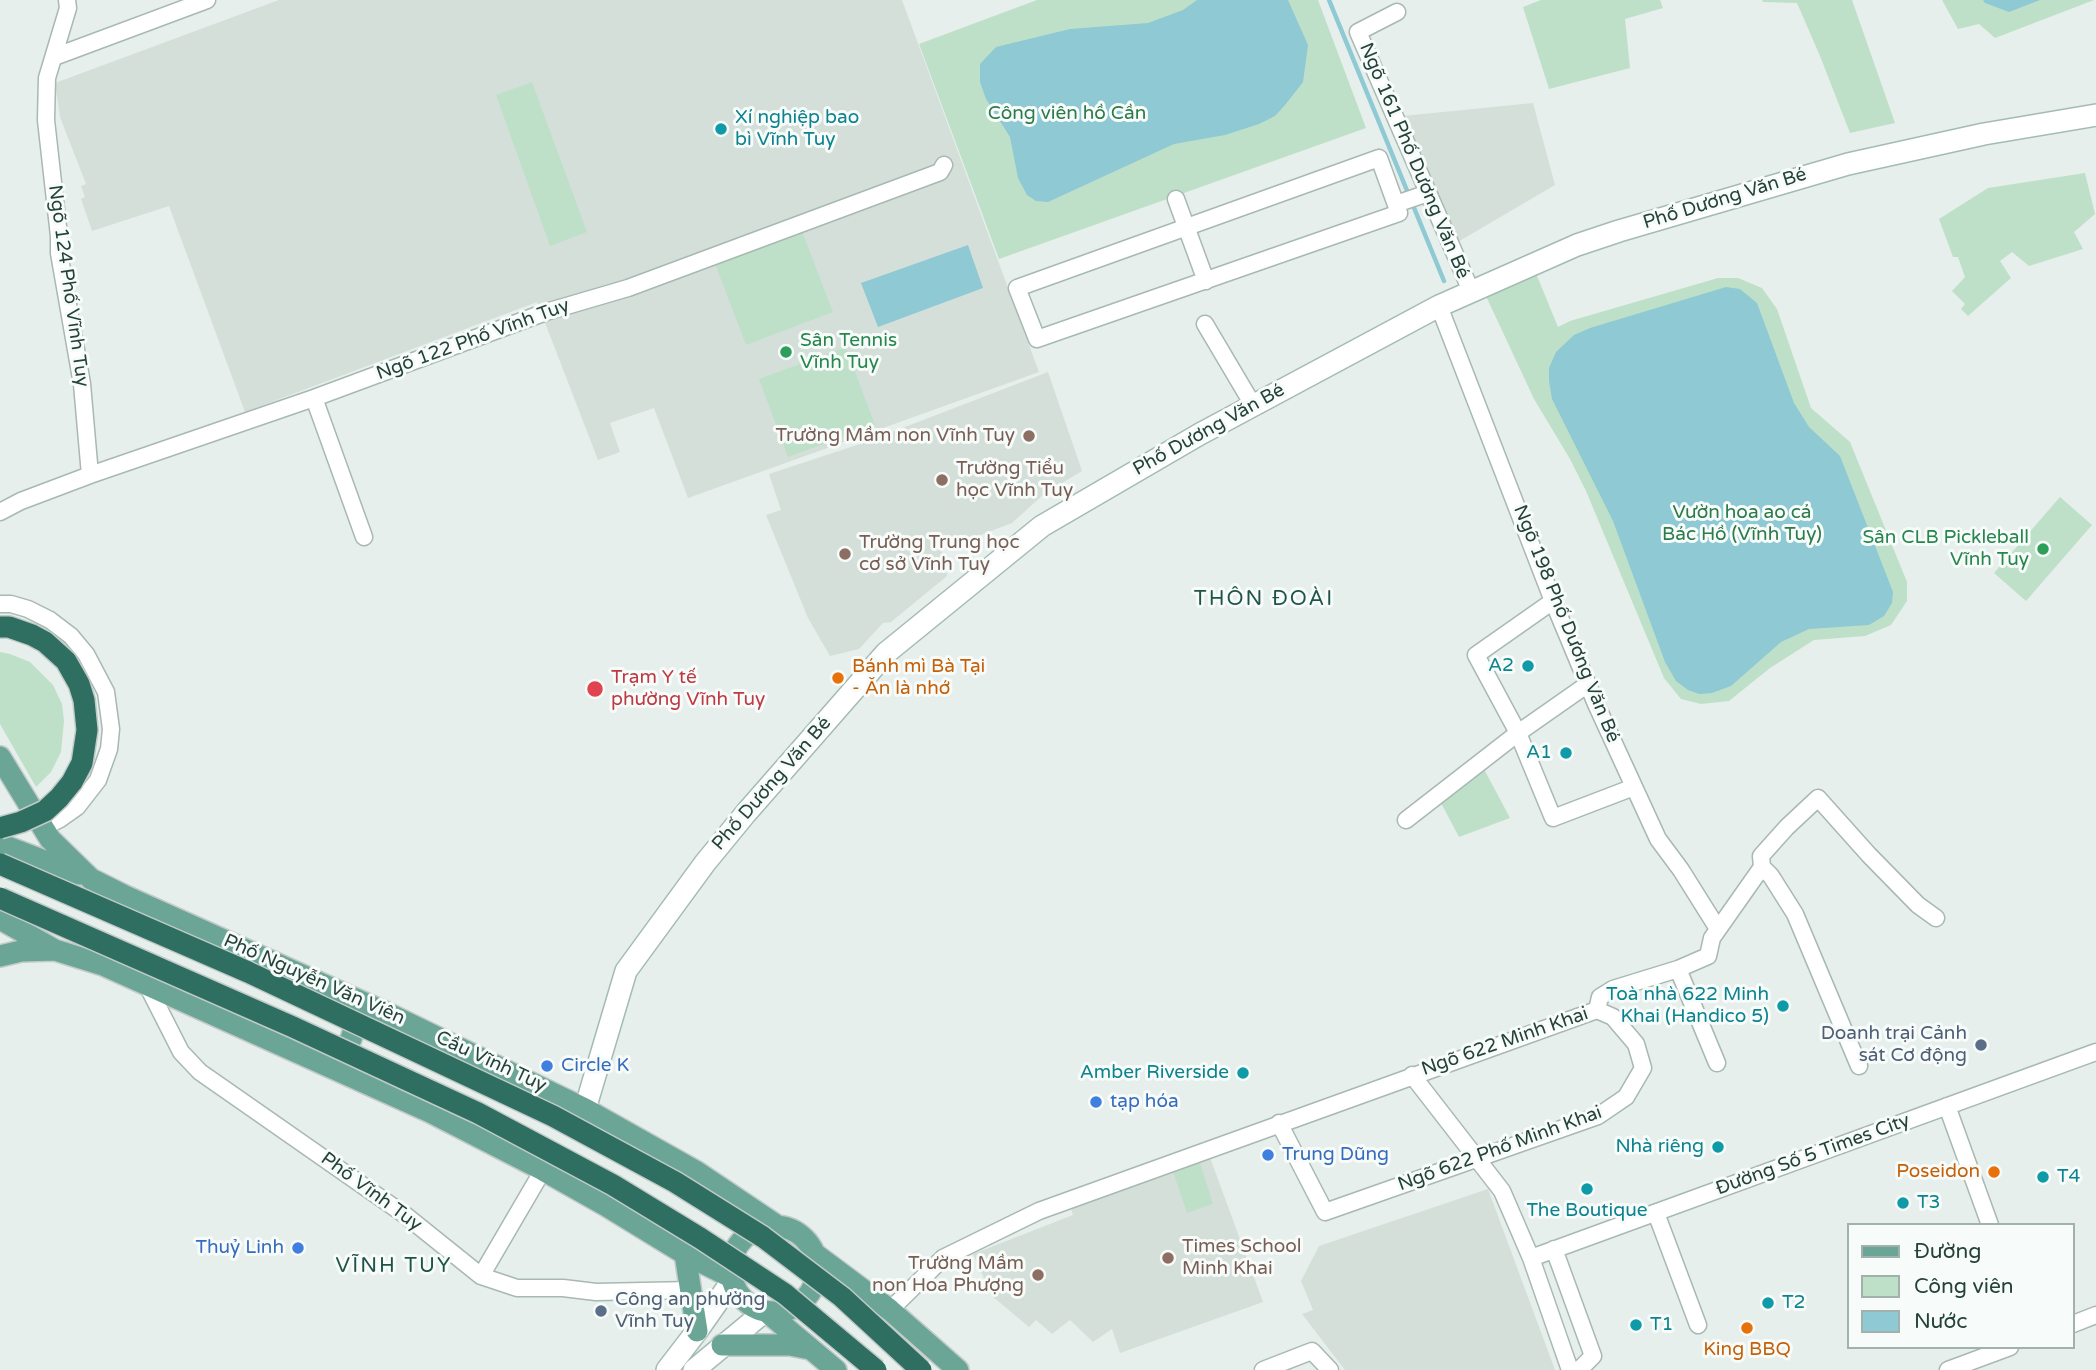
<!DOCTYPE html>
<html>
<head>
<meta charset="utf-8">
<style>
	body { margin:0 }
	#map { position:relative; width:2096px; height:1370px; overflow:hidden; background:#e6efeb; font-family:"Varela Round",sans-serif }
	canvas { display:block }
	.legend { position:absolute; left:1847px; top:1223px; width:228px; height:126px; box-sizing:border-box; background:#f7fbf9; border:2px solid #a3b1ad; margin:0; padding:9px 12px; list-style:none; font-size:21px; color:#24423a }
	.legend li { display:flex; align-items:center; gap:14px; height:35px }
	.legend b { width:35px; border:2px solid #a3b1ad }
</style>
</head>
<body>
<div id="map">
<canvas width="2096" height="1370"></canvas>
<ul class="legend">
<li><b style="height:9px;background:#6aa596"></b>Đường</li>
<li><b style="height:19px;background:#bfe0c8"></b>Công viên</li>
<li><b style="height:19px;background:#8ec9d4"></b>Nước</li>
</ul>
</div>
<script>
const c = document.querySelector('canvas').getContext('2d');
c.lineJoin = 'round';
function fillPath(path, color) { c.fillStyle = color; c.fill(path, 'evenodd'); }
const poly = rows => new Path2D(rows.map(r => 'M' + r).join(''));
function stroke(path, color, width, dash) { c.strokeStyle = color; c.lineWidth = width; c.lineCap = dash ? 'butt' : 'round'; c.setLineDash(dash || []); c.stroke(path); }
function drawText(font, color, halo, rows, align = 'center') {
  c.font = font + ' "Varela Round",sans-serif'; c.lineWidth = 6; c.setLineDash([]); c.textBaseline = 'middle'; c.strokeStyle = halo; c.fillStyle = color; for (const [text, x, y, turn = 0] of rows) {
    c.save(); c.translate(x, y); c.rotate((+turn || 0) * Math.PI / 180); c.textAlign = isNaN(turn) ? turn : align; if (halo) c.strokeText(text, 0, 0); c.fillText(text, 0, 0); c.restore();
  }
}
const built = poly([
	[279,0,902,0,1039,372,688,498,654,408,610,423,620,452,598,460,537,302,245,412,169,206,92,231,81,199,85,197,81,186,86,184,60,117,55,83],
	[1533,103,1555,185,1456,243,1403,116],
	[1048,372,1082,471,1044,494,1012,523,941,550,946,562,947,576,891,622,883,623,859,649,830,656,808,618,766,515,781,510,769,474,866,442],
	[1208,1152,1263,1302,1120,1353,1112,1329,1093,1342,1070,1320,1052,1334,1036,1320,1029,1327,992,1296,973,1254,1073,1215,1070,1205],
	[1488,1189,1555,1370,1345,1370,1302,1314,1313,1310,1301,1281,1319,1246]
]);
const green = poly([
	[1037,0,1318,0,1366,128,999,259,919,44],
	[1541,0,1660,0,1663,8,1625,19,1630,68,1549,89,1523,7],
	[1762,0,1852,0,1895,123,1850,133,1820,56,1797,3,1763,2],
	[1942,0,2094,0,1995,38,1979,24,1958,29],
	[532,82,587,232,550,246,496,95],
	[2085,173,2095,214,2074,232,2083,249,2029,266,2012,252,2000,261,2011,278,1968,316,1961,309,1965,304,1952,291,1965,277,1958,257,1953,257,1939,219,1988,188],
	[802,231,833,312,746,345,715,264],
	[1535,271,1558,327,1570,321,1718,278,1738,278,1762,288,1777,309,1811,408,1850,442,1907,582,1907,601,1891,625,1865,636,1814,640,1770,668,1729,701,1701,704,1681,699,1664,678,1586,491,1570,459,1534,399,1485,294],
	[846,347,875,425,788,457,759,379],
	[2060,497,2092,525,2026,601,1994,573],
	[0,652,10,654,30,662,53,685,62,704,64,721,61,752,51,772,36,787,0,724],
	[1484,769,1510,818,1459,837,1440,801],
	[1200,1163,1213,1204,1187,1213,1173,1172]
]);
const water = poly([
	[1197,0,1288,0,1308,45,1303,82,1285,105,1275,116,1259,124,1225,135,1174,144,1048,202,1036,201,1027,195,1018,178,1010,137,986,99,980,82,980,64,996,47,1070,29,1148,23,1183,10],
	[1983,0,2040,0,2009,12,1985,3],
	[968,245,983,288,878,327,861,283],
	[1726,287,1740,289,1757,303,1794,403,1809,427,1840,456,1893,592,1892,603,1884,616,1869,625,1809,629,1781,642,1731,686,1712,693,1699,694,1688,690,1676,681,1665,662,1613,521,1552,399,1549,381,1549,368,1556,352,1574,335,1590,328]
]);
const stream = poly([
	[1329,0,1444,281]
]);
const street = poly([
	[67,0,68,8,47,78,46,120,59,236,59,253,82,384,90,475],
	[1397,12,1358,32,1471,291],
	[54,57,207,0],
	[1379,158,1399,213,1037,339,1017,288,1379,158],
	[1176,199,1206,281],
	[1396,204,1428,193],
	[1439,306,1553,601,1596,704,1658,839,1681,870,1718,929],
	[1205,324,1253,405],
	[314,398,364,537],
	[0,512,21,501,90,475,314,398,546,312,628,288,940,172,944,165],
	[1553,601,1476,655,1518,733,1553,818,1634,787],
	[0,604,11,604,28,609,50,620,71,636,86,654,106,692,111,729,109,749,98,780,77,807,60,819,42,828],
	[1406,820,1518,733,1588,684],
	[1762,867,1761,856,1787,827,1818,798,1869,855,1918,905,1936,918],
	[1762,867,1771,876,1795,914,1859,1066],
	[1678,969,1717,1063],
	[148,987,181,1052,200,1072,405,1215,481,1276,517,1288,563,1288,596,1292,692,1290],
	[1597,1010,1600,997,1613,989,1678,969,1708,956,1712,938,1762,867],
	[1412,1075,1502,1191,1531,1258,1570,1370],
	[1947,1106,1990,1225],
	[1279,1123,1325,1212,1598,1116,1626,1097,1643,1068,1636,1044,1613,1017,1597,1010],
	[1656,1213,1698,1325],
	[1554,1249,1593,1356,1579,1370],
	[1531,1258,2096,1052],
	[481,1276,543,1170],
	[890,1310,943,1258,1039,1211,1597,1010],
	[2073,1324,2096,1315],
	[1263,1370,1312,1351,1330,1370],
	[1948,1370,2010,1347]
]);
const secondary = poly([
	[585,1109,626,971,705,863,746,813,886,653,1042,526,1200,434,1439,306,1577,245,1619,231,1848,164,1984,134,2096,115],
	[667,1370,697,1331,732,1281],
	[694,1370,764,1312]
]);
const primary = poly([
	[0,757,50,839,91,879,123,895,387,1013,585,1109,697,1172,776,1225],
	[0,844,79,874],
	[0,919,53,949],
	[0,956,21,951,55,950,103,965,430,1112,543,1170,605,1205,685,1254,731,1277],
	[334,1066,339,1060,351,1039,358,1016,358,1007],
	'731 1269a43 43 0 1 1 86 0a43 43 0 1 1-86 0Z',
	[685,1254,697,1331],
	[815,1254,890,1310,958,1370],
	[767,1312,836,1370],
	[722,1345,790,1345,810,1349]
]);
const highwayBridge = poly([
	[0,627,9,627,32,635,45,642,66,661,79,684,84,700,87,730,82,763,72,782,59,798,45,811,21,822,0,828],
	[0,864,248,972,553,1116,675,1182,763,1237,842,1297,921,1370],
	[0,898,293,1027,478,1113,613,1185,700,1238,785,1294,876,1370]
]);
const markers = [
	[721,129,7,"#0f9aa8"],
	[786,352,7,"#2e9e5b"],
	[1029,436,7,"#8d6e63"],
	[942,480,7,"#8d6e63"],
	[2043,549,7,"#2e9e5b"],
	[845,554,7,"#8d6e63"],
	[1528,666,7,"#0f9aa8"],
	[838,678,7,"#e8710a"],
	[595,689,9,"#e0444e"],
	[1566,753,7,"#0f9aa8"],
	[1783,1006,7,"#0f9aa8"],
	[1981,1045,7,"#5c6f8a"],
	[547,1066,7,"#3f7fe0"],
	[1243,1073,7,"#0f9aa8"],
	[1096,1102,7,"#3f7fe0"],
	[1718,1147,7,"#0f9aa8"],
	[1268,1155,7,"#3f7fe0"],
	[1994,1172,7,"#e8710a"],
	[2043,1177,7,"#0f9aa8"],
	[1587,1189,7,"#0f9aa8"],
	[1903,1203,7,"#0f9aa8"],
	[298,1248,7,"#3f7fe0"],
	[1168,1258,7,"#8d6e63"],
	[1038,1275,7,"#8d6e63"],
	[1768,1303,7,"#0f9aa8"],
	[601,1311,7,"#5c6f8a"],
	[1636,1325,7,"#0f9aa8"],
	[1747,1328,7,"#e8710a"]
];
const parkNames = [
	["Công viên hồ Cần",1067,114],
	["Vườn hoa ao cá",1742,513],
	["Bác Hồ (Vĩnh Tuy)",1742,535]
];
const cultureNames = [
	["Xí nghiệp bao",735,118],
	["bì Vĩnh Tuy",735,140],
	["A2",1514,666,"right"],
	["A1",1552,753,"right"],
	["Toà nhà 622 Minh",1769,995,"right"],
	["Khai (Handico 5)",1769,1017,"right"],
	["Amber Riverside",1229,1073,"right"],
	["Nhà riêng",1704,1147,"right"],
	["T4",2057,1177],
	["T3",1917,1203],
	["The Boutique",1587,1211,"center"],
	["T2",1782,1303],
	["T1",1650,1325]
];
const streetNames = [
	["Ngõ 161 Phố Dương Văn Bé",1414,161,67],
	["Phố Dương Văn Bé",1725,199,-17],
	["Ngõ 124 Phố Vĩnh Tuy",68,286,82],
	["Ngõ 122 Phố Vĩnh Tuy",473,340,-20],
	["Phố Dương Văn Bé",1209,430,-29],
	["Ngõ 198 Phố Dương Văn Bé",1566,624,68],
	["Phố Dương Văn Bé",772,784,-49],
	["Phố Nguyễn Văn Viên",314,980,24],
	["Ngõ 622 Minh Khai",1505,1042,-19],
	["Cầu Vĩnh Tuy",491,1062,25],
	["Ngõ 622 Phố Minh Khai",1500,1149,-20],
	["Đường Số 5 Times City",1813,1155,-20],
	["Phố Vĩnh Tuy",371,1192,36]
];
const leisureNames = [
	["Sân Tennis",800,341],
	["Vĩnh Tuy",800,363],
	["Sân CLB Pickleball",2029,538,"right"],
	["Vĩnh Tuy",2029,560,"right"]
];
const educationNames = [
	["Trường Mầm non Vĩnh Tuy",1015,436,"right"],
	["Trường Tiểu",956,469],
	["học Vĩnh Tuy",956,491],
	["Trường Trung học",859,543],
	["cơ sở Vĩnh Tuy",859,565],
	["Times School",1182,1247],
	["Minh Khai",1182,1269],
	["Trường Mầm",1024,1264,"right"],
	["non Hoa Phượng",1024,1286,"right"]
];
const foodNames = [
	["Bánh mì Bà Tại",852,667],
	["- Ăn là nhớ",852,689],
	["Poseidon",1980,1172,"right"],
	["King BBQ",1747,1350,"center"]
];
const healthNames = [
	["Trạm Y tế",611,678],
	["phường Vĩnh Tuy",611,700]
];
const serviceNames = [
	["Doanh trại Cảnh",1967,1034],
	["sát Cơ động",1967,1056],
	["Công an phường",615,1300,"left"],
	["Vĩnh Tuy",615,1322,"left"]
];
const shopNames = [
	["Circle K",561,1066],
	["tạp hóa",1110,1102],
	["Trung Dũng",1282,1155],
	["Thuỷ Linh",284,1248,"right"]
];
const neighbourhoodNames = [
	["THÔN ĐOÀI",1264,599],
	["VĨNH TUY",394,1266]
];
fillPath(built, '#d4dfda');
fillPath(green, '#bfe0c8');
fillPath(water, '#8ec9d4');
stroke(stream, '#8ec9d4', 4.5);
stroke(street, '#a8b8b2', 19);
stroke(secondary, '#a4bbb3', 24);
stroke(primary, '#c2cac8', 24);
stroke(street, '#fff', 16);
stroke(secondary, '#fff', 21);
stroke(primary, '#6aa596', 21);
stroke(highwayBridge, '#c2cac8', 24, []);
stroke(highwayBridge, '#2f6f62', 21);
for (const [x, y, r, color] of markers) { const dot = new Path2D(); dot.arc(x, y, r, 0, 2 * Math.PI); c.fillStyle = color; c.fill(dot); stroke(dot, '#f7fbf9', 2.5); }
drawText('19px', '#2d7a4b', '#f7fbf9', parkNames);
drawText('19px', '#0d838f', '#f7fbf9', cultureNames, 'left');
drawText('19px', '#24423a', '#f7fbf9', streetNames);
drawText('19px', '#27864d', '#f7fbf9', leisureNames, 'left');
drawText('19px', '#785e54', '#f7fbf9', educationNames, 'left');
drawText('19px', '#c56008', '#f7fbf9', foodNames, 'left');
drawText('19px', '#be3a42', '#f7fbf9', healthNames, 'left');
drawText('19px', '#4e5e75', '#f7fbf9', serviceNames, 'right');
drawText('19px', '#366cbe', '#f7fbf9', shopNames, 'left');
c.letterSpacing = '2px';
drawText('21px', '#1f5548', '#f7fbf9', neighbourhoodNames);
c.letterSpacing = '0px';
</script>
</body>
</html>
